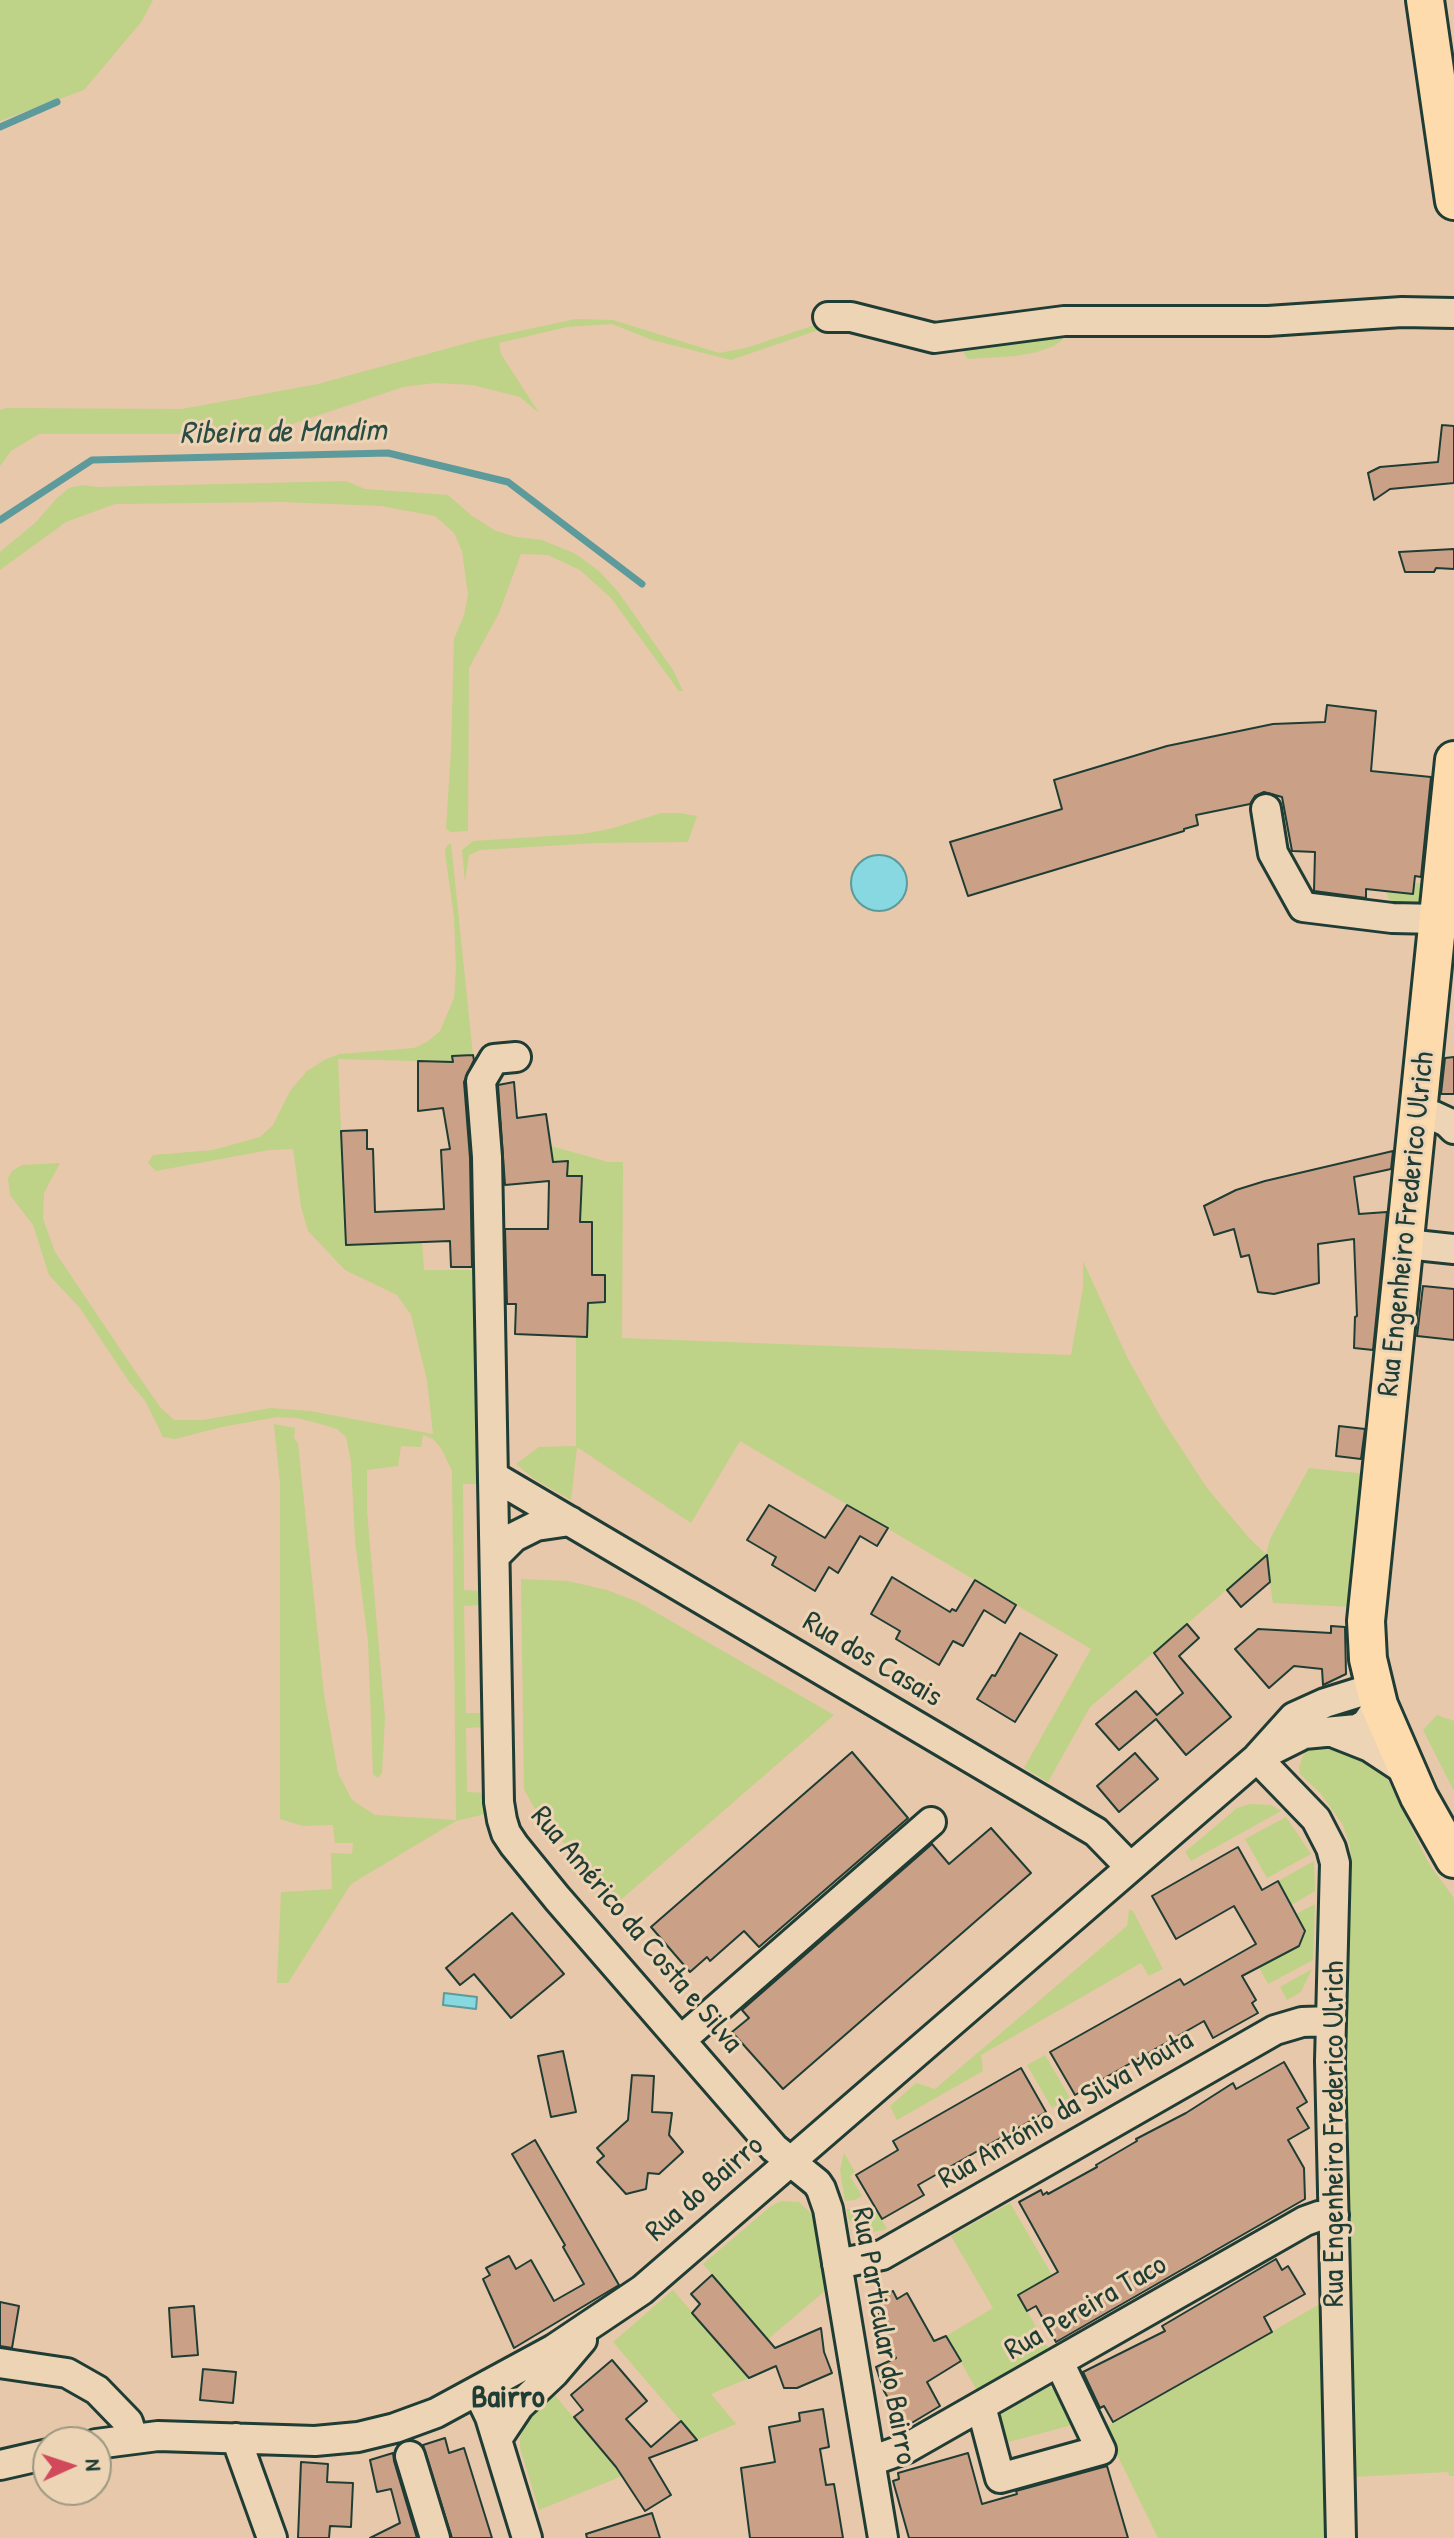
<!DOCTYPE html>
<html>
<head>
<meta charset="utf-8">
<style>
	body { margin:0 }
	#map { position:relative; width:1454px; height:2538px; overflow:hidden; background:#e8c8aa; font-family:"Patrick Hand",sans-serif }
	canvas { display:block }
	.north { position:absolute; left:32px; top:2426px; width:80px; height:80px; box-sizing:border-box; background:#edd4b5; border:2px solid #9b9881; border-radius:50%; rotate:87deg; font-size:22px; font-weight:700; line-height:32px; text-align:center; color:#1f3d34 }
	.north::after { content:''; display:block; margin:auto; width:28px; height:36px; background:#d1495b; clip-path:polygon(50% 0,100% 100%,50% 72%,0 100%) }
</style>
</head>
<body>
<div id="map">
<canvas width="1454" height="2538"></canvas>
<div class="north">N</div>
</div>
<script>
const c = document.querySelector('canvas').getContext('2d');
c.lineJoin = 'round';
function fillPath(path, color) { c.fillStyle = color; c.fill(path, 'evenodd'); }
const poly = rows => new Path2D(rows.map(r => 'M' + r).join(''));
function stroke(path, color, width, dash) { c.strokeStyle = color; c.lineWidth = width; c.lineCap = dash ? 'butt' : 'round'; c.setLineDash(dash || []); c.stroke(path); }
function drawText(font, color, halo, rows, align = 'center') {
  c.font = font + ' "Patrick Hand",sans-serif'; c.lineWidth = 6; c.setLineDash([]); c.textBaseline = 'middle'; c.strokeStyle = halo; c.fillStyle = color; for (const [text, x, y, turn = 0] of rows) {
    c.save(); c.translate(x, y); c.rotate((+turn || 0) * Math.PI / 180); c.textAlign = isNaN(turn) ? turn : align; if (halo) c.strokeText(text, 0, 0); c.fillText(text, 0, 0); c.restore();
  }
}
const green = poly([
	[0,0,153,0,142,21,84,90,0,121],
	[576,319,613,320,719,353,746,348,818,324,1064,333,1062,340,1054,346,1037,352,1016,356,968,359,960,347,833,325,731,360,652,340,612,324,567,327,499,343,501,354,539,413,520,397,473,385,435,383,403,387,277,429,179,434,39,434,11,451,0,466,0,410,6,408,182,409,318,384,482,339],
	[346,481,365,489,448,495,472,516,496,531,516,537,542,540,576,554,600,572,619,593,673,670,683,691,679,691,611,598,580,570,548,555,521,554,499,613,469,668,468,831,450,832,446,828,451,751,454,639,464,615,468,595,462,551,454,533,435,516,381,506,282,502,115,504,66,522,0,570,0,552,35,523,57,498,69,488,82,485,97,487],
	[661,813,679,813,697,816,688,842,597,843,480,850,469,855,465,882,462,850,473,841,582,834,610,829],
	[451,843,473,1055,453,1056,453,1062,338,1059,346,1245,422,1242,424,1270,477,1270,479,1484,463,1484,464,1590,481,1591,481,1605,464,1606,466,1713,482,1713,483,1727,466,1728,467,1792,484,1793,485,1814,456,1821,351,1884,288,1983,277,1983,281,1892,332,1889,331,1853,352,1854,353,1843,335,1843,333,1825,303,1826,280,1819,280,1484,274,1424,295,1428,294,1438,298,1443,324,1695,338,1773,352,1800,375,1815,456,1820,452,1471,441,1448,433,1439,423,1435,421,1447,401,1446,398,1466,367,1470,367,1511,385,1718,382,1773,378,1778,373,1774,368,1641,355,1541,351,1462,346,1437,337,1429,324,1425,297,1418,277,1417,222,1427,175,1439,163,1437,146,1402,130,1383,80,1308,49,1275,33,1225,10,1195,8,1178,12,1171,22,1165,60,1163,44,1193,43,1219,55,1252,137,1374,161,1408,174,1420,203,1420,271,1408,310,1411,433,1434,427,1380,411,1315,397,1295,345,1270,308,1231,301,1207,293,1149,269,1150,156,1171,148,1163,153,1155,213,1150,260,1137,273,1125,290,1091,307,1071,326,1059,340,1054,414,1048,427,1042,440,1031,454,998,456,969,454,917,445,853,446,847],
	[1414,883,1429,884,1421,906,1396,904,1389,899,1386,891],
	[551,1146,608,1162,623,1162,622,1338,1071,1355,1083,1288,1083,1261,1127,1357,1160,1416,1207,1488,1250,1539,1266,1554,1270,1539,1309,1468,1367,1474,1353,1607,1273,1603,1266,1556,1090,1707,1048,1782,1024,1768,1091,1649,740,1441,691,1523,577,1447,571,1500,534,1479,516,1464,539,1447,576,1446,576,1336,588,1303,605,1302,605,1275,579,1275,592,1222,580,1222,582,1177,567,1176,567,1162,553,1162],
	[521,1579,568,1581,607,1590,638,1602,834,1715,616,1904,533,1806,524,1789],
	[1437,1715,1454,1721,1454,1791,1423,1730],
	[1322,1744,1339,1746,1378,1766,1386,1776,1429,1864,1454,1898,1454,2476,1449,2476,1448,2472,1353,2477,1343,2057,1344,1990,1352,1870,1350,1846,1343,1825,1321,1794,1300,1774,1299,1768,1304,1753,1311,1747],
	[1250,1804,1271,1805,1281,1811,1191,1861,1185,1852,1237,1808],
	[1286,1817,1311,1854,1267,1878,1245,1839],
	[1314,1861,1315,1891,1291,1905,1278,1881],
	[1315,1904,1313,1960,1268,1984,1259,1967,1299,1946,1305,1931,1296,1914],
	[1129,1910,1133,1911,1163,1969,1149,1976,1141,1963,981,2055,983,2071,897,2120,890,2106,916,2083,935,2089,1127,1926],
	[1312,1969,1301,1992,1287,2000,1280,1987],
	[1045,2055,1070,2098,1052,2108,1027,2065],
	[844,2153,855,2172,850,2176,862,2196,855,2200,845,2201,840,2170],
	[781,2201,799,2202,813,2215,826,2290,768,2339,703,2264,771,2206],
	[1010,2203,1052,2275,1018,2295,1050,2351,978,2392,946,2336,993,2308,951,2236],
	[873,2205,887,2229,869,2233,856,2228,849,2220,846,2209,866,2209],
	[673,2290,749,2378,711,2394,736,2424,697,2440,613,2342],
	[1320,2304,1327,2538,1158,2538,1104,2428],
	[1049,2387,1057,2391,1072,2425,1005,2443,999,2419,1001,2414],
	[553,2393,622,2476,539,2510,520,2448,520,2438,528,2417]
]);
const water = poly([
	'851 883a28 28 0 1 1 56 0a28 28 0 1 1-56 0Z',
	[444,1993,477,1997,476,2009,443,2005,444,1993]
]);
const stream = poly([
	[0,127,57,102],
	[0,520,92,460,388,453,508,482,642,584]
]);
const building = poly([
	[1442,425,1454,426,1454,483,1390,489,1374,500,1368,473,1380,467,1438,462,1442,425],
	[1454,549,1454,569,1436,568,1434,572,1405,572,1399,552,1454,549],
	[1327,705,1376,711,1371,771,1431,777,1421,877,1415,876,1413,894,1366,889,1366,898,1314,891,1315,852,1292,851,1282,797,1264,792,1255,796,1250,804,1196,815,1198,825,1184,829,1184,831,968,896,950,842,1062,809,1054,780,1167,746,1273,724,1325,722,1327,705],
	[473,1055,474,1060,464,1082,470,1158,472,1267,451,1267,450,1241,346,1245,341,1131,367,1130,367,1149,373,1149,375,1212,444,1209,441,1150,450,1149,443,1108,418,1111,418,1061,453,1062,452,1056,473,1055],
	[1454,1057,1454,1094,1441,1094,1445,1058,1454,1057],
	[514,1082,517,1118,546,1114,553,1162,568,1161,567,1176,582,1176,580,1222,592,1222,592,1275,605,1275,605,1302,588,1303,587,1337,515,1334,516,1304,507,1304,505,1229,548,1229,549,1181,505,1185,498,1085,514,1082],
	[1393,1151,1391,1169,1354,1177,1359,1214,1387,1212,1373,1350,1354,1348,1355,1317,1357,1316,1354,1239,1318,1244,1319,1283,1274,1294,1258,1292,1249,1255,1241,1257,1234,1229,1214,1235,1204,1206,1236,1190,1265,1181,1393,1151],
	[1423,1286,1454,1289,1454,1340,1417,1336,1423,1286],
	[1339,1426,1365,1429,1361,1459,1336,1456,1339,1426],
	[769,1505,825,1538,847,1505,888,1528,877,1546,860,1536,838,1573,829,1567,815,1591,772,1565,776,1557,747,1540,769,1505],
	[1267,1555,1270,1582,1241,1607,1227,1590,1267,1555],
	[892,1577,950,1612,952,1609,956,1611,975,1580,1016,1605,1005,1623,984,1610,963,1646,953,1641,939,1665,896,1639,900,1631,871,1614,892,1577],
	[1187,1624,1199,1638,1179,1656,1231,1717,1186,1755,1156,1719,1119,1750,1096,1724,1136,1691,1157,1715,1183,1693,1154,1653,1187,1624],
	[1331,1626,1345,1627,1346,1674,1323,1685,1322,1669,1294,1666,1269,1688,1235,1649,1258,1629,1331,1633,1331,1626],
	[1020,1633,1057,1655,1015,1722,977,1699,992,1675,995,1676,1020,1633],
	[852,1752,908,1818,759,1947,744,1931,710,1961,707,1957,690,1972,651,1927,852,1752],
	[1135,1753,1158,1779,1119,1812,1097,1786,1135,1753],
	[991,1828,1031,1873,783,2089,732,2032,749,2018,742,2010,932,1844,949,1864,991,1828],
	[1238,1847,1262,1890,1278,1881,1305,1931,1299,1946,1242,1976,1256,2000,1252,2003,1258,2013,1213,2038,1204,2021,1075,2095,1050,2052,1180,1979,1184,1985,1256,1944,1234,1906,1176,1939,1152,1896,1238,1847],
	[512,1913,564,1974,511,2018,474,1974,460,1985,446,1968,512,1913],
	[563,2051,576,2112,551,2117,538,2056,563,2051],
	[1284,2062,1307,2102,1297,2108,1309,2128,1288,2140,1304,2168,1305,2199,1056,2342,1036,2306,1027,2311,1018,2295,1058,2272,1019,2202,1041,2190,1043,2195,1047,2192,1048,2194,1097,2167,1096,2165,1137,2141,1136,2139,1186,2113,1233,2083,1236,2089,1284,2062],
	[1021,2068,1046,2112,918,2185,924,2195,882,2219,856,2175,898,2150,893,2141,1021,2068],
	[632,2075,654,2076,652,2112,672,2113,669,2135,683,2152,659,2174,648,2173,646,2189,626,2194,597,2162,604,2156,597,2148,628,2120,632,2075],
	[535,2140,619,2285,514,2348,483,2279,490,2275,486,2268,509,2256,516,2269,531,2260,554,2301,584,2284,563,2247,565,2245,512,2154,535,2140],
	[1276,2259,1282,2270,1288,2266,1305,2294,1264,2317,1272,2332,1113,2422,1104,2406,1100,2408,1083,2372,1165,2331,1162,2326,1276,2259],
	[712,2275,775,2348,821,2328,824,2352,832,2373,797,2388,784,2388,776,2366,749,2378,692,2313,700,2304,691,2294,712,2275],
	[893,2291,897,2299,907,2293,934,2341,946,2336,961,2361,927,2382,940,2406,905,2427,884,2391,876,2367,896,2358,873,2317,881,2313,874,2301,893,2291],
	[0,2302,19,2306,12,2348,0,2346,0,2302],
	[194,2306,198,2355,172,2357,169,2308,194,2306],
	[612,2360,647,2401,626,2419,651,2447,681,2421,697,2440,649,2458,671,2495,645,2511,616,2467,574,2417,583,2410,571,2395,612,2360],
	[203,2369,236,2372,233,2403,200,2400,203,2369],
	[823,2409,829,2447,820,2449,826,2485,834,2484,843,2538,750,2538,741,2468,775,2462,769,2427,800,2421,799,2413,823,2409],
	[445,2438,449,2453,464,2448,492,2538,452,2538,423,2445,445,2438],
	[393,2453,394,2461,417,2538,370,2538,400,2523,391,2489,377,2492,370,2460,393,2453],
	[968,2453,982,2504,1017,2494,1016,2491,1107,2466,1128,2538,909,2538,893,2481,899,2479,898,2473,968,2453],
	[301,2462,328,2464,327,2482,353,2483,351,2527,330,2526,329,2538,298,2538,301,2462],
	[652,2513,660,2538,587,2538,586,2534,652,2513]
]);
const minor = poly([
	[828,317,851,317,934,338,1064,321,1268,321,1402,312,1454,313],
	[1266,809,1273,853,1303,907,1392,918,1439,919],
	[516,1057,494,1059,481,1081,487,1157,499,1802,502,1820,506,1833,514,1845,557,1898,774,2148,817,2183,821,2189,828,2209,883,2538],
	[1419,1114,1434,1116,1447,1122,1454,1129],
	[1406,1244,1454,1249],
	[493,1476,1096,1832,1130,1867],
	[495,1556,514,1537,536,1526,570,1521],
	[1332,1732,1370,1747,1408,1772],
	[1272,1750,1304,1734,1357,1729,1366,1724,1379,1705],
	[1257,1758,1316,1819,1331,1848,1335,1863,1330,2061,1341,2538],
	[681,2040,931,1822],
	[837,2264,882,2255,1275,2030,1302,2022,1331,2021],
	[0,2363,67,2373,97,2390,128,2422,133,2438],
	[478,2392,490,2417,527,2538],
	[981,2406,1000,2478,1101,2450,1059,2362],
	[236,2438,272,2538],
	[497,2439,519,2406,554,2373,582,2340],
	[96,2444,158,2436,315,2441,358,2437,395,2428,436,2413,554,2349,642,2290,1257,1758,1294,1717,1325,1703,1373,1688],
	[410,2456,435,2538],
	[871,2461,907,2448,1305,2221,1319,2216,1334,2215],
	[0,2465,48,2454]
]);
const major = poly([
	[1425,0,1454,201],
	[1454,760,1366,1621,1368,1659,1379,1705,1419,1797,1454,1859]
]);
const streetNames = [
	["Rua Engenheiro Frederico Ulrich",1407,1224,-84],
	["Rua dos Casais",872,1660,31],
	["Rua Américo da Costa e Silva",636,1930,50],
	["Rua António da Silva Mouta",1066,2110,-30],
	["Rua Engenheiro Frederico Ulrich",1335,2134,-90],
	["Rua do Bairro",705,2189,-41],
	["Rua Pereira Taco",1086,2308,-30],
	["Rua Particular do Bairro",883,2336,80]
];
const waterNames = [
	["Ribeira de Mandim",283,433,-1]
];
const neighbourhoodNames = [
	["Bairro",508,2398]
];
fillPath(green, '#bed288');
fillPath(water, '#87d8e0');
stroke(water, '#5d9a9b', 2);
stroke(stream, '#5d9a9b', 7);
fillPath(building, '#caa186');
stroke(building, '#1f3d34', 2);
stroke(minor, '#1f3d34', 34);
stroke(major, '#1f3d34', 42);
stroke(minor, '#edd4b5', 28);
stroke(major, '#fedbac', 36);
drawText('30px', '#1f3d34', '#edd4b5', streetNames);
drawText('italic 32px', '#294c45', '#edd4b5', waterNames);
drawText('bold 32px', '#1f3d34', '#edd4b5', neighbourhoodNames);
</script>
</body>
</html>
